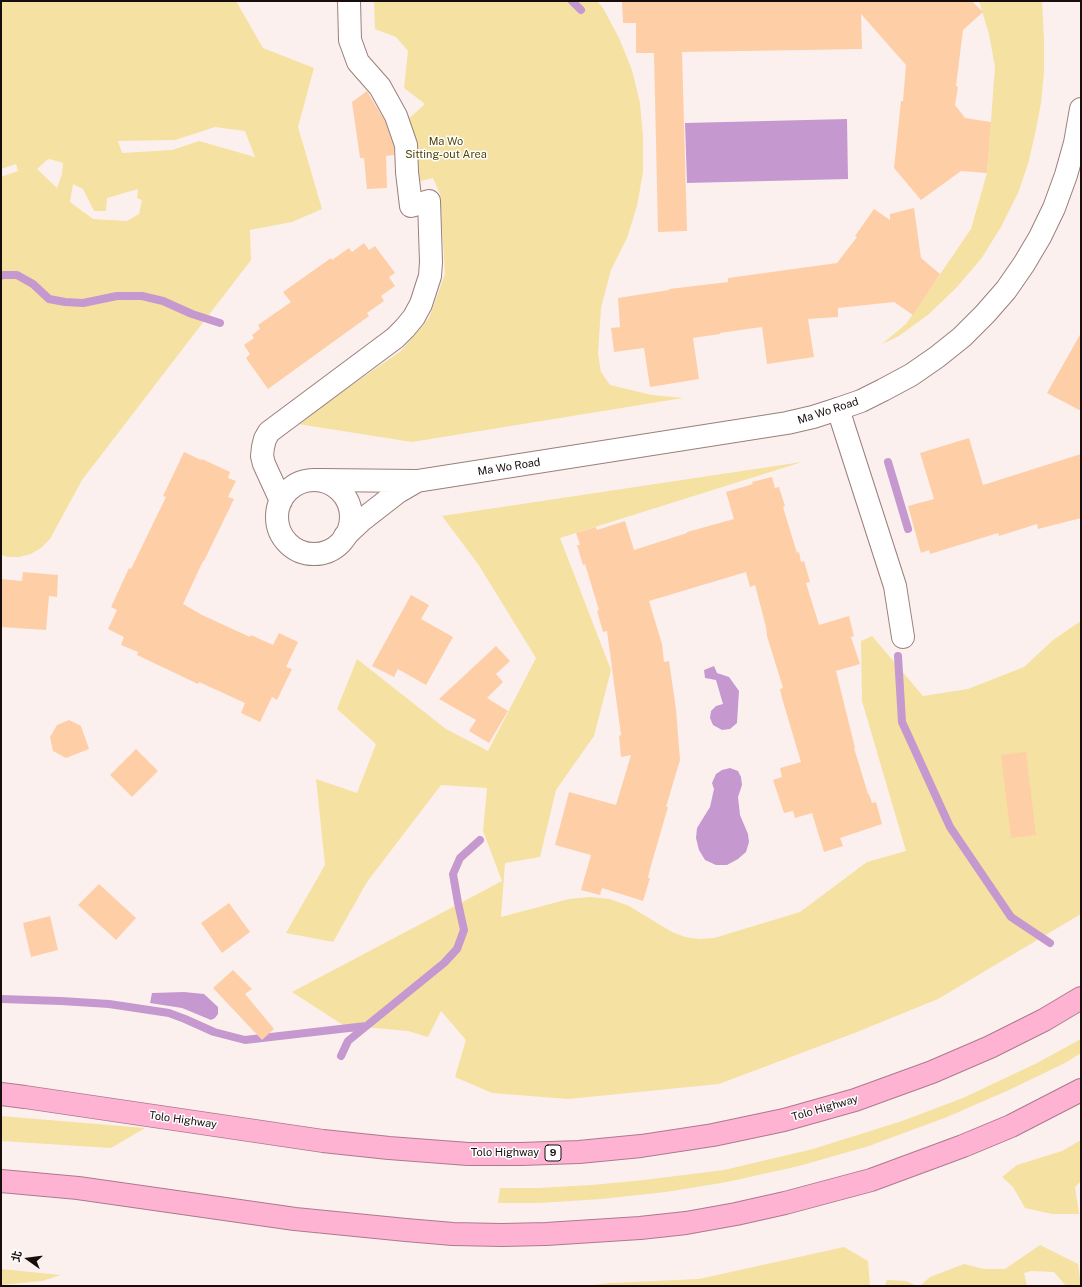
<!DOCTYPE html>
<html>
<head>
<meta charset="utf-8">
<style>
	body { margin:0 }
	#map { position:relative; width:1082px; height:1287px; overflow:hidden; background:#fcf0ee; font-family:"Public Sans","Noto Sans TC",sans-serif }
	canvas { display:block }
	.frame { position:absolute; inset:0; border:2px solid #170d0c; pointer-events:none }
	.north { position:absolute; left:8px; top:1239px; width:40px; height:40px; -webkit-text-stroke:3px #fff; paint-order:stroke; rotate:284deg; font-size:11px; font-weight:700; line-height:16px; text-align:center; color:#170d0c }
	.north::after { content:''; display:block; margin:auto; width:14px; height:18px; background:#170d0c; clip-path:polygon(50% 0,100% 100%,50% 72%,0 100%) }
</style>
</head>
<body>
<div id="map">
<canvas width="1082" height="1287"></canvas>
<div class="frame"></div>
<div class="north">北</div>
</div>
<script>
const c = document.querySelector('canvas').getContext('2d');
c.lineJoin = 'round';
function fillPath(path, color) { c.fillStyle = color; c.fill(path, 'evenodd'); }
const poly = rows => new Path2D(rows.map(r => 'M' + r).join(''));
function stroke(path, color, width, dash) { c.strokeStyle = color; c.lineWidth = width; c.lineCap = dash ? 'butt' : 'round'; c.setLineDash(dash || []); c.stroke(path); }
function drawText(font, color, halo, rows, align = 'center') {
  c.font = font + ' "Public Sans",sans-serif'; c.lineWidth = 3; c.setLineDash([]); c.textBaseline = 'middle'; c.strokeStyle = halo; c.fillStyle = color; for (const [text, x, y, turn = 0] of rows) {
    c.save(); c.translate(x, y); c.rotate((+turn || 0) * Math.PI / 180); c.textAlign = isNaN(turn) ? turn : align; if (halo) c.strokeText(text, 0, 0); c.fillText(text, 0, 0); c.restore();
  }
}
const green = poly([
	[1,1,236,1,263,48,314,68,298,127,322,209,292,222,250,230,251,260,82,480,50,539,41,548,31,554,19,557,8,557,1,555,1,177,18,171,16,164,1,169],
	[215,127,245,131,255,157,199,141,172,150,122,153,118,141,175,140],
	[48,159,53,160,63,163,62,174,57,188,37,169],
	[73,184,83,189,94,211,106,211,107,198,138,189,137,198,142,200,139,214,127,221,93,219,70,202],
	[374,1,597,1,603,8,619,38,632,70,640,103,643,137,643,172,637,206,627,238,611,270,601,308,598,353,601,372,610,385,652,395,683,398,412,442,298,424,346,389,401,351,429,318,445,274,440,194,433,178,420,181,412,131,407,120,425,104,404,88,408,51,396,37,375,29],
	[979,1,1042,1,1044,41,1044,72,1041,103,1035,134,1028,164,1018,193,1001,227,981,259,956,288,929,314,899,336,882,344,906,324,971,229,987,173,995,67,989,34],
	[802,462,560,538,611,670,594,736,556,790,540,857,505,863,501,917,569,899,590,897,610,899,629,906,672,932,685,937,699,939,714,938,800,912,867,862,906,851,862,701,861,641,872,636,923,696,968,689,1024,667,1053,640,1081,621,1081,914,938,999,857,1032,719,1084,568,1099,492,1093,455,1077,466,1040,441,1011,428,1037,408,1031,343,1025,292,992,502,881,483,831,487,788,441,785,367,882,333,942,286,933,325,865,316,779,357,793,376,744,337,709,357,659,446,729,488,751,536,658,478,564,442,516],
	[1081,1039,1081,1053,1065,1063,1009,1090,947,1117,869,1146,799,1166,727,1182,666,1192,601,1199,539,1203,498,1203,500,1188,538,1188,592,1185,644,1180,724,1170,813,1149,902,1121,963,1098,1037,1063],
	[1,1116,145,1128,111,1148,1,1141],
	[1081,1140,1081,1181,1075,1187,1079,1214,1052,1214,1025,1208,1013,1187,1002,1177,1017,1165,1062,1151],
	[1040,1245,1078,1264,1081,1286,1066,1286,1054,1272,1031,1271,1024,1273,1027,1286,920,1286,930,1277,964,1264,984,1269,1005,1269],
	[844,1247,868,1261,870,1286,585,1286,609,1283,699,1279],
	[1,1269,61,1275,42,1281,1,1285],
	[887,1280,906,1281,917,1286,885,1286]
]);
const water = poly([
	[847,119,848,179,687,183,685,123],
	[714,666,717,673,729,677,739,691,737,723,730,729,722,730,713,725,710,718,711,711,716,706,723,704,716,680,705,678,704,670],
	[730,768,738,771,741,777,742,785,738,797,740,815,748,834,749,842,746,852,738,859,727,865,716,865,705,860,699,850,696,838,697,828,710,807,714,789,712,783,716,774,722,770],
	[184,992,204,994,218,1007,218,1014,215,1018,211,1020,182,1008,150,1003,152,993]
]);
const stream = poly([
	[572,1,581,10],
	[1,276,3,275,17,275,33,284,49,299,65,302,83,303,117,296,142,296,163,301,192,314,220,323],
	[888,462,908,529],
	[898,656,902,722,950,827,1011,917,1050,943],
	[1,999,61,1001,109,1004,169,1013,185,1019,214,1032,245,1040,366,1026],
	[341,1056,348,1041,444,963,457,949,464,930,458,903,453,874,460,858,480,840]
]);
const building = poly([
	[622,1,972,1,983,12,963,30,956,86,958,87,955,105,965,118,991,122,987,173,961,171,921,200,894,168,901,101,903,101,906,65,861,14,862,49,682,52,687,231,658,232,654,53,636,53,636,23,623,23],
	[367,91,385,121,394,147,394,155,386,156,387,188,367,189,364,158,360,158,352,102],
	[914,208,921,258,940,274,913,315,894,302,838,308,838,317,808,319,814,357,767,364,762,327,720,333,720,334,693,338,699,379,650,387,644,348,614,352,611,328,620,327,618,298,669,290,669,289,728,282,728,278,837,263,857,237,855,236,874,209,890,220,890,214],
	[364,243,369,250,375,246,395,273,389,277,395,286,381,296,384,301,367,313,369,316,268,389,246,358,250,354,244,345,254,338,252,335,260,329,258,325,291,302,283,292,331,258,332,260,349,248,352,252],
	[1081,333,1081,411,1047,393],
	[969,438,983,485,1081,454,1081,518,1038,529,1037,524,999,536,998,533,930,554,929,550,921,553,908,506,934,499,920,453],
	[184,452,201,460,202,459,230,472,228,478,236,481,228,497,234,499,204,561,203,561,183,604,202,615,250,637,251,635,273,645,279,633,298,642,286,667,292,669,277,700,272,697,260,722,241,713,245,703,199,682,198,684,137,655,138,652,121,645,124,637,108,629,117,610,111,607,129,568,131,569,166,497,163,496],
	[772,477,775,488,779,487,785,506,783,507,797,553,799,552,801,562,804,561,810,582,806,583,819,625,849,616,854,636,851,637,860,664,836,671,855,748,854,748,868,794,869,794,872,803,876,802,882,824,840,838,843,846,824,852,812,813,795,818,793,811,784,813,773,780,782,777,780,768,801,762,782,698,780,689,783,688,767,636,766,627,755,585,750,587,746,572,649,601,662,644,664,662,669,661,676,709,680,760,666,807,668,807,650,869,648,878,650,878,643,901,602,888,600,895,581,890,591,855,555,845,569,792,616,805,631,755,621,757,619,736,621,735,607,631,603,632,597,611,599,610,585,564,583,565,577,545,580,545,576,533,596,527,597,530,625,521,634,550,687,533,687,532,734,519,726,492,753,484,752,482],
	[23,572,58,575,57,597,49,596,46,630,1,627,1,579,22,581],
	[411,595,429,605,421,619,453,637,426,685,398,669,394,677,372,666],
	[496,646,510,661,496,674,503,682,487,698,508,711,489,743,469,731,476,720,439,699],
	[69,720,81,726,89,749,66,758,53,751,50,737,57,725],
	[136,749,158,771,132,797,110,775],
	[1026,752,1036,835,1011,838,1001,755],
	[99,884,136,918,116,940,78,905],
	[229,903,250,932,222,953,201,923],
	[50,916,58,950,31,957,23,923],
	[233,970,252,989,245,994,274,1029,262,1040,213,988]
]);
const minor = poly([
	[838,409,895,586,903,637],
	'277 517a37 37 0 1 1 74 0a37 37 0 1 1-74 0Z',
	[281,501,264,464,262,456,263,447,265,439,269,432,395,338,405,328,414,317,421,304,430,276,431,262,429,201,411,206,407,172,406,145,396,116,380,87,358,62,350,40,349,1]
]);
const tertiary = poly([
	[320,480,417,481,787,423,813,417,838,409,861,401,883,390,911,375,937,357,962,337,985,314,1006,290,1024,264,1040,237,1054,208,1066,175,1075,143,1081,109],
	[345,536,362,520,398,492,417,481]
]);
const motorway = poly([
	[1,1094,25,1097,323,1141,389,1148,468,1154,521,1154,579,1152,641,1146,713,1135,784,1120,855,1100,932,1072,990,1047,1044,1020,1081,998],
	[1,1181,78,1188,295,1219,406,1230,453,1234,502,1235,546,1234,640,1228,686,1223,736,1214,785,1203,871,1180,963,1146,1011,1126,1081,1090]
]);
const shields = [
	[553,1153,16]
];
const shieldNames = [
	["9",553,1153]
];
const parkNames = [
	["Ma Wo",446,142],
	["Sitting-out Area",446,155]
];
const streetNames = [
	["Ma Wo Road",828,411,-18],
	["Ma Wo Road",509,467,-9],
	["Tolo Highway",825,1108,-16],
	["Tolo Highway",183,1120,8],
	["Tolo Highway",505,1153]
];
fillPath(green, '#f5e1a1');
fillPath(water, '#c598d0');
stroke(stream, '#c598d0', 8);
fillPath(building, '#fecea7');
stroke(minor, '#9a7f7c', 24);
stroke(tertiary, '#9a7f7c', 24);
stroke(motorway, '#ad798d', 24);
stroke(minor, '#fff', 22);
stroke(tertiary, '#fff', 22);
stroke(motorway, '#feb3d2', 22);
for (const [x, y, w] of shields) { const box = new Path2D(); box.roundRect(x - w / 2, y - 8, w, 16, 3); c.fillStyle = '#fff'; c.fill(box); stroke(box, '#170d0c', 1); }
drawText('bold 10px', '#170d0c', null, shieldNames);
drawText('11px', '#504207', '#fff', parkNames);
drawText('11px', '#170d0c', '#fff', streetNames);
</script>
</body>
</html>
